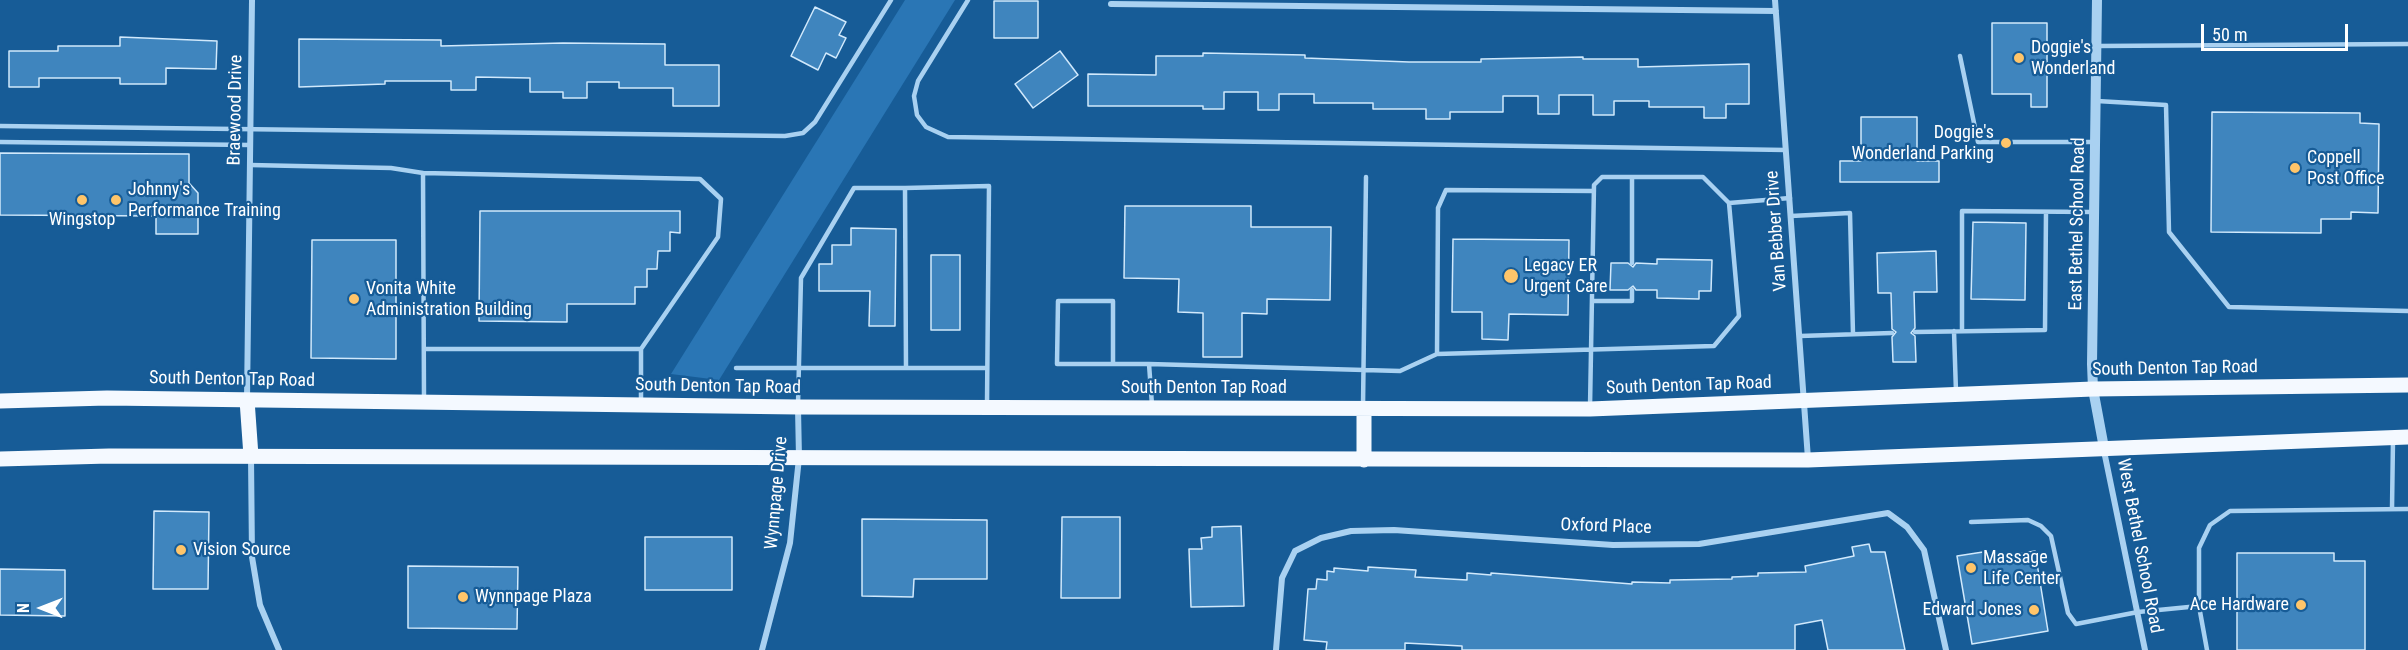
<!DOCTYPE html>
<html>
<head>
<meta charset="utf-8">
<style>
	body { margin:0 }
	#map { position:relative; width:2408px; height:650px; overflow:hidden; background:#175c97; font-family:"Roboto Condensed",sans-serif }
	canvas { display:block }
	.north { position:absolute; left:12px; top:578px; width:60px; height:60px; -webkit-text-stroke:4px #175c97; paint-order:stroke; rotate:270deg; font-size:16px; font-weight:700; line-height:24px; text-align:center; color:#fff }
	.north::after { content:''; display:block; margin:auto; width:21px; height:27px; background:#fff; clip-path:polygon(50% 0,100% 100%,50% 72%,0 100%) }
	.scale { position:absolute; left:2201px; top:24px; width:147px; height:27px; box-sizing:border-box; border:3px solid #fff; border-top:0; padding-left:8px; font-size:18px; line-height:21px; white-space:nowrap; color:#fff; -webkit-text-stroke:4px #175c97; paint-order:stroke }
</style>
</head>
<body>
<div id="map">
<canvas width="2408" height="650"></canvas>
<div class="north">N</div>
<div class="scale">50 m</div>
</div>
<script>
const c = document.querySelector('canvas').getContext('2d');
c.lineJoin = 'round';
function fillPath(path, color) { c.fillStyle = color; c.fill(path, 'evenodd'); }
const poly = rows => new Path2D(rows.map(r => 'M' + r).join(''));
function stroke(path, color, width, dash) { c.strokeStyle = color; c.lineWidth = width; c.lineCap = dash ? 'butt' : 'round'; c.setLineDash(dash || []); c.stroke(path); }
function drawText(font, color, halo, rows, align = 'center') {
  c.font = font + ' "Roboto Condensed",sans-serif'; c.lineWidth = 4.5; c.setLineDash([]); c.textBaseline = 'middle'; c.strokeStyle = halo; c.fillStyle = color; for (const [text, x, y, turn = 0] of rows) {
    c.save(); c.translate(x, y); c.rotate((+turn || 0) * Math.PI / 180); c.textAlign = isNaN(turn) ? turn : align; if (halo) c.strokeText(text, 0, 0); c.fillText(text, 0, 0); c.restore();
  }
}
const green = poly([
	[905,0,955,0,719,380,671,374]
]);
const building = poly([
	[994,1,1038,1,1038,38,994,38,994,1],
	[815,7,846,22,839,35,846,38,836,58,826,53,818,70,791,56,815,7],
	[1992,23,2047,23,2047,107,2031,107,2031,94,1992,94,1992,23],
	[120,37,217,41,216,69,166,68,166,84,120,84,120,78,39,78,39,87,9,87,9,51,58,51,58,46,120,46,120,37],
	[299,39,441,40,441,46,563,43,665,44,665,65,719,65,719,106,673,106,673,88,619,88,619,82,587,82,587,98,563,98,563,92,530,92,530,78,476,77,476,90,451,90,451,81,385,81,385,84,299,87,299,39],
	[1060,51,1078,75,1033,108,1015,84,1060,51],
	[1203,53,1305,55,1305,58,1409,62,1481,62,1481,59,1583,57,1583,59,1638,59,1638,67,1749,64,1749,104,1726,104,1726,118,1704,118,1704,107,1649,107,1649,101,1614,101,1614,115,1593,115,1593,95,1559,95,1559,114,1538,114,1538,96,1503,96,1503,112,1450,112,1450,119,1426,119,1426,109,1373,109,1373,103,1314,103,1314,94,1279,94,1279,110,1258,110,1258,92,1224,92,1224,109,1203,109,1203,106,1088,106,1088,74,1156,75,1156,56,1203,56,1203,53],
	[2212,112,2360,113,2360,123,2379,124,2378,213,2351,212,2351,219,2321,219,2321,233,2211,232,2212,112],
	[1861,117,1917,117,1917,161,1939,161,1939,182,1840,182,1840,161,1861,161,1861,117],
	[0,153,189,154,189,183,198,193,198,234,156,234,156,216,0,215,0,153],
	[1125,206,1251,206,1251,227,1331,227,1330,300,1267,299,1267,314,1242,313,1242,357,1203,357,1203,313,1178,312,1179,279,1124,278,1125,206],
	[480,211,680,211,680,233,670,232,670,251,658,251,657,269,647,269,647,287,635,287,635,304,567,304,567,322,479,321,480,211],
	[1973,222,2026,223,2025,300,1971,299,1973,222],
	[851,228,896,229,895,326,869,326,870,291,819,291,819,264,832,264,832,245,851,245,851,228],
	[1453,239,1569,240,1568,315,1509,314,1508,340,1482,339,1482,312,1452,312,1453,239],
	[312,240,396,240,396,359,311,358,312,240],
	[1936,251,1937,292,1914,292,1915,328,1911,333,1915,336,1916,362,1893,362,1892,337,1896,332,1892,329,1891,293,1878,293,1877,253,1936,251],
	[931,255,960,255,960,330,931,330,931,255],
	[1657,259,1712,260,1711,291,1699,291,1699,299,1657,298,1657,290,1636,290,1633,286,1628,290,1610,290,1611,263,1628,263,1633,267,1636,263,1657,264,1657,259],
	[154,511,209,512,208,589,153,589,154,511],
	[1062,517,1120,517,1120,598,1061,598,1062,517],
	[862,519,987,520,987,579,914,579,913,597,862,596,862,519],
	[1241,526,1244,606,1191,607,1189,549,1202,549,1201,538,1212,537,1212,527,1241,526],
	[645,537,732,537,732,590,645,590,645,537],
	[1869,544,1871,552,1885,552,1905,650,1828,650,1822,620,1795,625,1795,650,1462,650,1462,646,1405,643,1405,650,1326,650,1327,642,1304,640,1308,589,1316,589,1317,579,1327,580,1327,571,1334,572,1334,568,1368,571,1368,567,1416,570,1415,577,1467,580,1467,573,1491,575,1491,573,1632,584,1632,582,1670,583,1670,580,1732,579,1732,577,1758,576,1758,573,1806,572,1805,566,1854,556,1852,547,1869,544],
	[2035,551,2048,631,1972,644,1957,556,1983,552,1984,560,2035,551],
	[2237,553,2334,553,2334,561,2365,561,2365,650,2237,650,2237,553],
	[408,566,518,567,517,629,408,628,408,566],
	[0,569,65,570,65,616,0,615,0,569]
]);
const service = poly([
	[968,0,918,81,914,96,917,115,926,127,948,137,1786,150],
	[2097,46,2408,44],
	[1960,56,1978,142,2095,142],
	[2097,101,2166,105,2169,232,2229,307,2408,311],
	[0,126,785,136,803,133,815,122,891,0],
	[0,142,250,145],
	[250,165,391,168,423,173,424,400],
	[423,173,700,179,721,199,718,237,641,349],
	[1632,177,1632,263],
	[1791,216,1850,213,1853,334],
	[1592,301,1632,301,1632,290],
	[1954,331,1956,392],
	[1962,331,1962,211,2094,212],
	[1915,332,2045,330,2046,212],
	[1800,336,1892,333],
	[424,349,641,349,641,403],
	[1437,354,1438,208,1446,190,1594,191],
	[1113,364,1113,301,1058,301,1057,364,1149,364],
	[736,368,906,368,905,188,989,186,987,404],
	[906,368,987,368],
	[798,405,801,278,854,188,905,188],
	[1152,405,1149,364,1400,371,1437,354,1714,346,1739,316,1729,203],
	[1363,406,1366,177],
	[1590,407,1594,185,1602,177,1703,177,1729,203,1790,198],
	[2392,509,2393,440],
	[1971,522,2028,520,2041,526,2051,536,2068,613,2076,624,2138,612,2199,606],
	[2207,650,2199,606,2199,548,2210,525,2230,511,2408,509]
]);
const minor = poly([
	[1775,0,1808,459],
	[1111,4,1776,11],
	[247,399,252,0],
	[2104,451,2145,650],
	[251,457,252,557,260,605,279,650],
	[762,650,790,543,799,458,798,408],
	[1276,650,1282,578,1295,551,1321,538,1351,531,1394,530,1613,545,1699,544,1888,513,1907,527,1924,550,1946,650]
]);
const tertiary = poly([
	[2097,0,2092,364,2093,389,2104,448]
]);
const primary = poly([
	[247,400,251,456],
	[0,401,107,398,798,407,1590,409,2093,389,2408,385],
	[1364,409,1364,460],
	[0,459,109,456,1808,460,2408,437]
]);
const markers = [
	[2019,58,6,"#ffc56a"],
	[2006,143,6,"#ffc56a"],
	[2295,168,6,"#ffc56a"],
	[82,200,6,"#ffc56a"],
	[116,200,6,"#ffc56a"],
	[1511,276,8,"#ffc56a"],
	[354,299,6,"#ffc56a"],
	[181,550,6,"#ffc56a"],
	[1971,568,6,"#ffc56a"],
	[463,597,6,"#ffc56a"],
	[2301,605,6,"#ffc56a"],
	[2034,610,6,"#ffc56a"]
];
const poiNames = [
	["Doggie's",2031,48],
	["Wonderland",2031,69],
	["Doggie's",1994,133,"right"],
	["Wonderland Parking",1994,154,"right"],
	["Coppell",2307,158],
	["Post Office",2307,179],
	["Johnny's",128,190],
	["Performance Training",128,211],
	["Wingstop",82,220,"center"],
	["Legacy ER",1524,266],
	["Urgent Care",1524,287],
	["Vonita White",366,289],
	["Administration Building",366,310],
	["Vision Source",193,550],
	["Massage",1983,558],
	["Life Center",1983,579],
	["Wynnpage Plaza",475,597],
	["Ace Hardware",2289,605,"right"],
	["Edward Jones",2022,610,"right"]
];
const streetNames = [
	["Braewood Drive",236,110,-89],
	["East Bethel School Road",2078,224,-89],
	["Van Bebber Drive",1777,231,-94],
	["South Denton Tap Road",2175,369,-1],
	["South Denton Tap Road",232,380,1],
	["South Denton Tap Road",1689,386,-2],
	["South Denton Tap Road",718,387,1],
	["South Denton Tap Road",1204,388],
	["Wynnpage Drive",777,493,-85],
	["Oxford Place",1606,527,2],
	["West Bethel School Road",2139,546,79]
];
fillPath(green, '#2a76b5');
fillPath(building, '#3f85be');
stroke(building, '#d1e9fc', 1.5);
stroke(service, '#a9d1f1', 4.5);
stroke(minor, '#a9d1f1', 6);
stroke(tertiary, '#a9d1f1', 10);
stroke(primary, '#f4f9ff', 15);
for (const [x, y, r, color] of markers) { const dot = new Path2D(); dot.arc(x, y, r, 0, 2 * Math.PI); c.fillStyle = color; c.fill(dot); stroke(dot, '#175c97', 2); }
drawText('18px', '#fff', '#175c97', poiNames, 'left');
drawText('18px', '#fff', '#175c97', streetNames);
</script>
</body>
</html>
